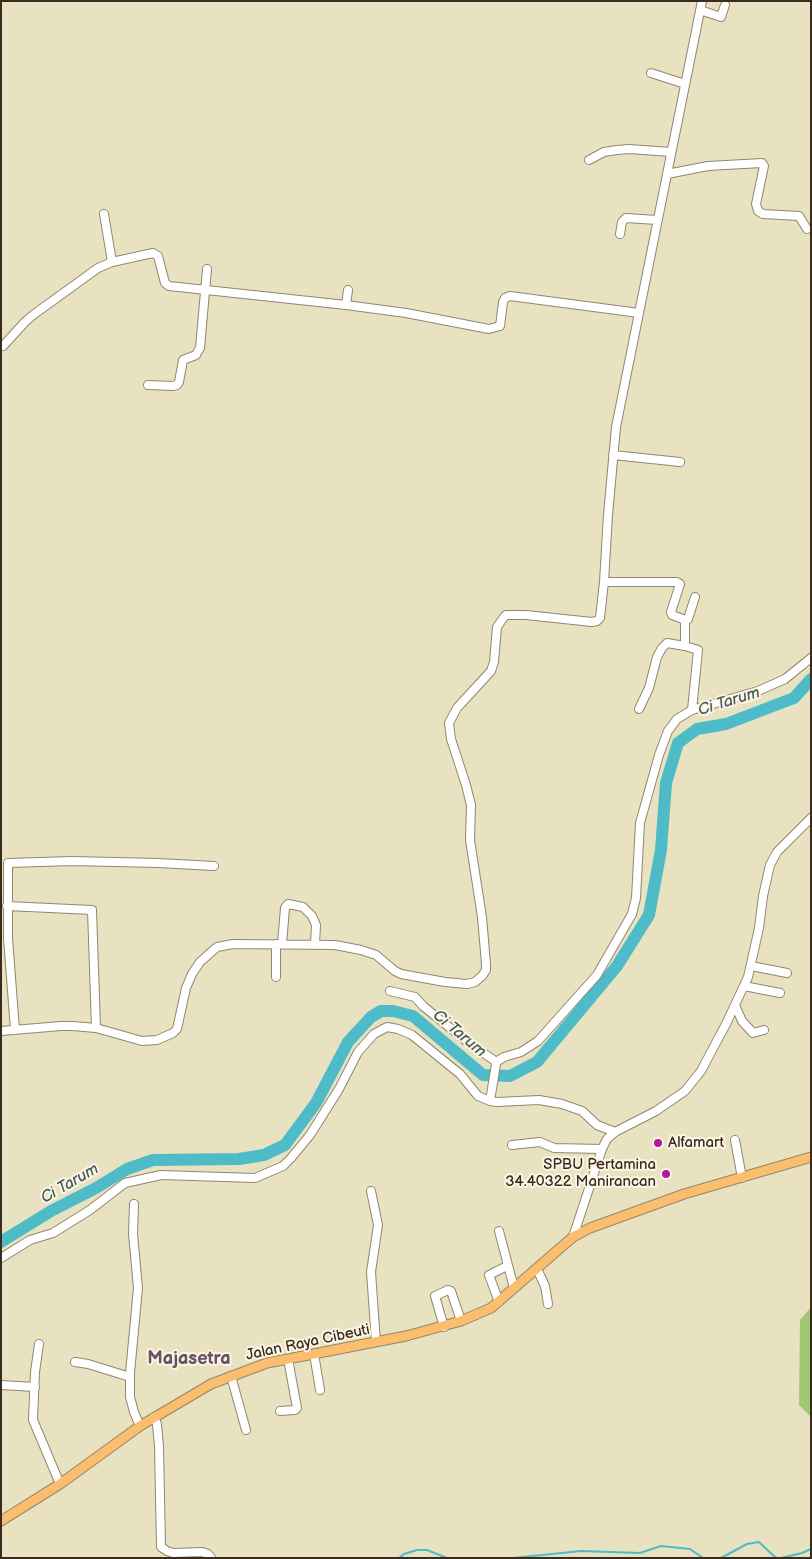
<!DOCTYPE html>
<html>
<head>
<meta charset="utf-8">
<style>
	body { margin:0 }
	#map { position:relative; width:812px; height:1559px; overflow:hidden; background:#e9e2c0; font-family:"Balsamiq Sans",sans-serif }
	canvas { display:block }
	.frame { position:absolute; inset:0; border:2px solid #3b2a1e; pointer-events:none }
</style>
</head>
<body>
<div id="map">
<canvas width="812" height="1559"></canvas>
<div class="frame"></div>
</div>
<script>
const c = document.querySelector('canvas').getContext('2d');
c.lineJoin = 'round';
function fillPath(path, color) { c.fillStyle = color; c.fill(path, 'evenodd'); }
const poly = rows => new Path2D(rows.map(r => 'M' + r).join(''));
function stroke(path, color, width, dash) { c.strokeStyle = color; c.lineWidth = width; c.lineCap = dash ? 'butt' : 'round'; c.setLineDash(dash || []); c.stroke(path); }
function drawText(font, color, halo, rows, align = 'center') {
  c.font = font + ' "Balsamiq Sans",sans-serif'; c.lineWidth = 4; c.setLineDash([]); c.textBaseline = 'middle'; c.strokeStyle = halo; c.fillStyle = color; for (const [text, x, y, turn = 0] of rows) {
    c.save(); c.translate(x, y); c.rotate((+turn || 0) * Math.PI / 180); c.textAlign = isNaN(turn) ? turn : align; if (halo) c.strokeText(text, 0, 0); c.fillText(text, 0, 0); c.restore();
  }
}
const green = poly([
	[811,1307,811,1417,799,1405,800,1320]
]);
const stream = poly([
	[399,1558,404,1554,417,1550,427,1550,447,1558],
	[513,1558,581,1551,640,1553,661,1546,690,1549,703,1558],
	[721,1558,747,1544,759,1542,776,1558],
	[781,1558,802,1553,811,1549]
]);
const river = poly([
	[1,1242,51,1211,96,1188,127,1169,153,1160,239,1159,264,1155,285,1145,316,1103,348,1042,371,1017,381,1011,393,1011,413,1016,483,1075,510,1076,537,1062,617,966,649,915,661,850,666,783,678,743,697,729,726,724,794,698,811,679]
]);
const minor = poly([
	[700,10,721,17,725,5],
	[651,73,685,84],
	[589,160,604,152,617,150,629,149,671,152],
	[667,174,708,166,762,163,764,166,756,204,758,211,763,214,799,216,807,229],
	[104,214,112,262],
	[620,234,622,222,626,218,657,220],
	[346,305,348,290],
	[3,346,25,322,33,315,98,268,112,262,153,253,158,256,165,283,169,286,346,305,406,313,489,329,500,326,503,302,505,298,510,296,639,313],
	[148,385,173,386,177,385,179,382,183,360,196,355,198,351,200,348,207,269],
	[613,455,680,462],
	[604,582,677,582,680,584,671,612,672,615,683,619,685,622,685,646,667,643,662,648,657,657,649,688,639,709],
	[685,622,688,619,695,597],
	[685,646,698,650,692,710],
	[7,906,92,910,96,1028],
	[282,944,285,908,288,904,303,907,312,916,316,925,315,944],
	[751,966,787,973],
	[276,977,276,944],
	[744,986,780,993],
	[735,1005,742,1021,753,1033,764,1030],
	[15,1030,8,938,8,863,72,861,158,863,214,866],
	[1,1031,61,1026,73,1026,96,1028,142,1041,157,1040,173,1033,177,1029,186,988,192,974,200,962,217,947,233,944,335,945,361,950,376,955,395,971,401,974,445,982,467,984,475,982,482,976,486,970,486,964,482,917,470,840,471,805,466,785,451,739,449,723,457,708,491,671,494,662,497,627,504,617,506,615,526,615,592,622,597,621,600,618,604,582,608,515,616,427,702,1],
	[496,1062,504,1057,521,1052,538,1041,597,975,632,914,636,898,640,823,659,755,668,731,677,719,692,710,758,691,785,679,811,658],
	[490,1101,497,1102,539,1100,562,1104,582,1111,597,1125,615,1132],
	[735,1140,742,1178],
	[512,1145,540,1142,554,1148,602,1149],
	[371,1191,378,1225,371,1272,376,1342],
	[134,1204,133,1234,138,1288,130,1373,130,1397,134,1412,140,1426],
	[499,1231,514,1288],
	[573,1237,602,1149,607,1139,615,1132,656,1111,685,1091,701,1071,726,1024,748,977,759,928,763,896,770,865,777,852,811,818],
	[1,1258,30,1240,53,1233,90,1210,125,1183,161,1175,255,1178,283,1166,291,1158,310,1135,339,1089,358,1052,374,1034,387,1027,398,1029,412,1035,460,1074,478,1096,490,1101,496,1064,495,1061,469,1043,423,1006,415,997,390,991],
	[537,1269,545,1286,548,1304],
	[499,1302,489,1275,507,1266],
	[444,1327,435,1296,448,1290,451,1291,461,1321],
	[39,1344,35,1372,33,1420,60,1484],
	[314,1354,320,1390],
	[75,1362,88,1364,130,1377],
	[231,1376,246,1430],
	[1,1385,35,1387],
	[280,1411,295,1410,297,1408,288,1359],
	[154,1417,157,1424,159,1446,161,1547,167,1551,173,1553,202,1552,208,1554,211,1558]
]);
const major = poly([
	[1,1521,60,1484,140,1426,211,1384,267,1363,406,1336,461,1321,491,1308,573,1237,590,1228,684,1194,811,1157]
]);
const markers = [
	[658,1143,5,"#b5179e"],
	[666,1174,5,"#b5179e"]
];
const poiNames = [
	["Alfamart",668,1143],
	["SPBU Pertamina",656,1165,"right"],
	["34.40322 Manirancan",656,1182,"right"]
];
const streetNames = [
	["Jalan Raya Cibeuti",308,1343,-12]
];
const waterNames = [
	["Ci Tarum",729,702,-17],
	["Ci Tarum",459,1034,40],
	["Ci Tarum",70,1184,-30]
];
const quarterNames = [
	["Majasetra",189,1359]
];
fillPath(green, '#a0c975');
stroke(stream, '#4ebbc8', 2);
stroke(river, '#4ebbc8', 12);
stroke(minor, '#92866f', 10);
stroke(major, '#92866f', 11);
stroke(minor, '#fff', 8);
stroke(major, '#fabe6e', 9);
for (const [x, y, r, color] of markers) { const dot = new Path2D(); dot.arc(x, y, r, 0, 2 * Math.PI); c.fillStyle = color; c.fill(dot); stroke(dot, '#fcf5e5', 2); }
drawText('15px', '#3b2a1e', '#fcf5e5', poiNames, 'left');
drawText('15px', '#3b2a1e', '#fcf5e5', streetNames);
drawText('italic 16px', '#425d5a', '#fcf5e5', waterNames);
drawText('bold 18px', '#685263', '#fcf5e5', quarterNames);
</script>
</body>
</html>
